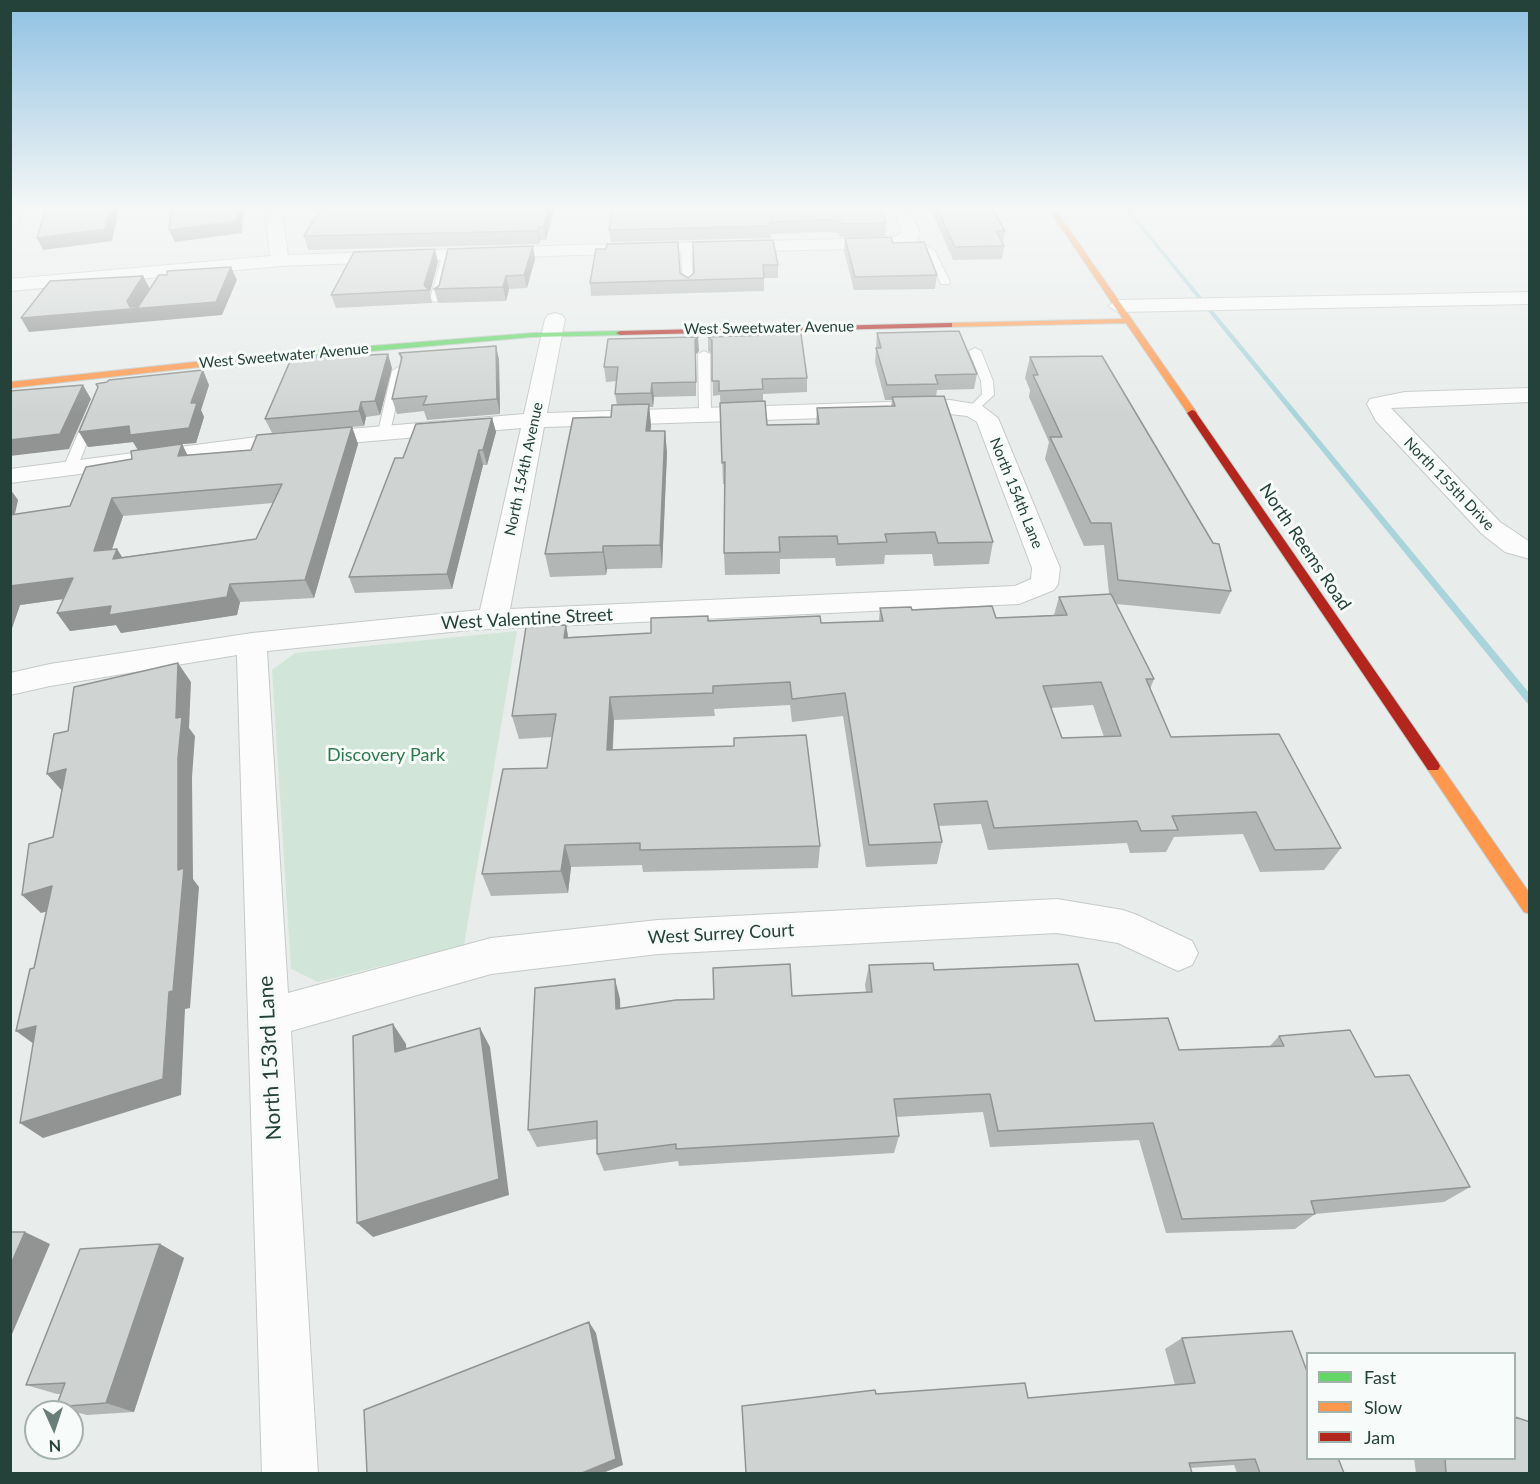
<!DOCTYPE html>
<html>
<head>
<meta charset="utf-8">
<style>
	body { margin:0 }
	#map { position:relative; width:1540px; height:1484px; overflow:hidden; background:#e8edeb; font-family:Lato,sans-serif }
	canvas { display:block }
	.frame { position:absolute; inset:0; border:12px solid #24423a; pointer-events:none }
	.legend { position:absolute; left:1306px; top:1352px; width:210px; height:108px; box-sizing:border-box; background:#f7fbf9; border:2px solid #a3b1ad; margin:0; padding:8px 10px; list-style:none; font-size:18px; color:#24423a }
	.legend li { display:flex; align-items:center; gap:12px; height:30px }
	.legend b { width:30px; border:2px solid #a3b1ad }
	.north { position:absolute; left:24px; top:1400px; width:60px; height:60px; box-sizing:border-box; background:#f7fbf9; border:2px solid #a3b1ad; border-radius:50%; rotate:177deg; font-size:16px; font-weight:700; line-height:24px; text-align:center; color:#24423a }
	.north::after { content:''; display:block; margin:auto; width:21px; height:27px; background:#697e78; clip-path:polygon(50% 0,100% 100%,50% 72%,0 100%) }
</style>
</head>
<body>
<div id="map">
<canvas width="1540" height="1484"></canvas>
<div class="frame"></div>
<ul class="legend">
<li><b style="height:8px;background:#63d668"></b>Fast</li>
<li><b style="height:8px;background:#ff974d"></b>Slow</li>
<li><b style="height:8px;background:#b3261e"></b>Jam</li>
</ul>
<div class="north">N</div>
</div>
<script>
const c = document.querySelector('canvas').getContext('2d');
c.lineJoin = 'round';
function fillPath(path, color) { c.fillStyle = color; c.fill(path, 'evenodd'); }
const poly = rows => new Path2D(rows.map(r => 'M' + r).join(''));
function stroke(path, color, width, dash) { c.strokeStyle = color; c.lineWidth = width; c.lineCap = dash ? 'butt' : 'round'; c.setLineDash(dash || []); c.stroke(path); }
function drawText(font, color, halo, rows, align = 'center') {
  c.font = font + ' Lato,sans-serif'; c.lineWidth = 6; c.setLineDash([]); c.textBaseline = 'middle'; c.strokeStyle = halo; c.fillStyle = color; for (const [text, x, y, turn = 0] of rows) {
    c.save(); c.translate(x, y); c.rotate((+turn || 0) * Math.PI / 180); c.textAlign = isNaN(turn) ? turn : align; if (halo) c.strokeText(text, 0, 0); c.fillText(text, 0, 0); c.restore();
  }
}
const green = poly([
	[517,631,464,945,318,982,291,969,272,670,295,653]
]);
const stream = poly([
	[1124,208,1128,208,1530,694,1530,704,1527,703,1124,208]
]);
const lane = poly([
	[906,236,912,236,935,251,950,282,949,284,941,284,928,255,906,240,906,236],
	[686,245,691,248,693,286,688,289,683,286,681,248,686,245],
	[443,253,451,255,440,299,435,302,430,299,443,253],
	[975,348,981,351,993,381,994,395,973,414,967,410,982,394,981,381,969,351,975,348],
	[704,351,710,354,711,413,705,417,699,413,698,354,704,351],
	[398,367,404,371,390,432,384,436,378,432,392,371,398,367],
	[91,413,97,417,78,466,71,470,66,469,64,466,85,417,91,413]
]);
const street = poly([
	[10,208,24,208,16,226,10,227,10,208],
	[265,208,281,208,288,255,577,245,892,238,902,233,892,208,908,208,920,233,915,242,893,248,577,255,280,266,10,291,10,279,270,256,265,208],
	[1530,292,1530,304,1118,312,1108,306,1118,300,1530,292],
	[555,313,562,315,565,319,547,413,950,400,981,405,998,418,1060,568,1058,584,1054,590,1019,604,470,630,267,651,288,993,491,938,658,920,1057,899,1123,910,1137,915,1192,941,1198,953,1192,965,1178,971,1118,943,1057,933,658,954,491,974,291,1031,318,1474,262,1474,237,655,50,686,10,695,10,673,50,664,252,633,480,610,521,428,257,451,10,483,10,469,257,437,524,414,545,319,548,315,555,313],
	[950,414,967,416,977,422,1032,568,1031,579,1015,586,510,609,544,427,950,414],
	[1530,388,1530,402,1391,408,1500,522,1530,542,1530,559,1505,552,1482,534,1376,421,1367,404,1370,399,1405,392,1530,388]
]);
const fast = poly([
	[620,331,623,331,623,335,532,337,259,361,255,358,259,355,532,333,620,331]
]);
const slow = poly([
	[1048,208,1054,208,1197,413,1195,415,1189,415,1126,323,946,327,946,323,949,323,1123,319,1048,208],
	[259,355,262,356,262,360,10,388,10,382,259,355],
	[1433,761,1438,762,1530,894,1530,914,1524,912,1428,770,1426,766,1428,762,1433,761]
]);
const jam = poly([
	[949,323,952,323,952,327,620,335,616,333,620,331,949,323],
	[1192,410,1195,411,1438,762,1440,766,1438,770,1428,770,1187,413,1192,410]
]);
const wall = poly([
	[307,208,554,208,546,240,540,240,539,244,308,250,304,236,319,211,308,212],
	[612,208,886,223,885,236,840,237,839,233,827,232,771,234,771,238,611,242,609,230],
	[930,208,992,208,1005,231,1003,243,1004,246,1002,259,953,260],
	[845,238,893,243,937,275,935,289,854,290,844,251],
	[693,242,778,265,778,278,764,278,764,291,591,296,590,283,606,249,680,273,688,278,694,273],
	[533,246,535,259,527,288,509,289,506,301,438,303,434,289],
	[438,262,430,292,432,303,336,308,331,295],
	[877,333,977,374,974,389,937,390,936,396,993,542,989,564,934,566,932,554,885,555,884,564,836,566,835,558,780,559,780,574,725,575,724,553,725,484,723,484,720,395,713,396,712,354,708,351,708,337,807,378,807,392,763,394,763,401,767,425,816,424,817,408,891,406,892,400,885,400,875,362],
	[496,346,499,360,500,414,427,420,424,411,397,414,392,399,401,361,399,353],
	[699,351,696,354,696,396,654,397,653,407,649,407,651,426,650,431,665,431,667,453,662,568,607,569,606,575,550,577,545,554,617,405,615,394,617,381,606,382,604,367],
	[1030,357,1231,591,1220,614,1116,604,1154,679,1150,689,1171,737,1341,848,1324,870,1260,872,1243,834,1174,837,1166,852,1130,853,1127,843,988,850,981,824,939,826,942,842,937,864,866,867,843,716,792,722,790,705,714,709,715,716,614,720,613,750,820,846,818,868,643,872,642,865,571,867,568,893,491,896,482,874,547,768,552,737,519,739,512,716,566,625,568,637,651,633,708,621,821,623,879,621,880,608,912,610,996,618,1054,615,1059,597,1109,594,1104,545,1084,546,1045,459,1049,442,1029,397,1030,390,1025,378],
	[1093,705,1104,737,1062,738,1051,708],
	[392,368,380,415,366,417,364,426,272,433,265,419],
	[209,385,201,410,204,417,196,443,182,444,187,455,251,450,352,427,358,444,314,598,240,602,237,615,121,633,116,625,70,631,57,613,63,599,20,605,10,634,10,489,18,500,15,514,70,506,132,459,138,450,133,442,88,447],
	[273,503,256,539,122,557,117,549,112,549,123,516],
	[492,418,496,432,487,465,483,465,452,589,355,593,349,577,403,458],
	[869,965,934,970,1095,1021,1179,1050,1270,1046,1279,1036,1375,1077,1470,1187,1444,1202,1315,1214,1295,1229,1166,1233,1139,1140,990,1147,983,1112,896,1117,899,1136,894,1153,679,1166,678,1161,604,1171,597,1154,597,1139,537,1147,528,1130,620,999,620,1008,792,996,866,992,865,985],
	[160,1244,184,1258,134,1412,87,1415,56,1407,61,1394,57,1394,26,1385],
	[1182,1338,1344,1473,1237,1473,1234,1465,1190,1468,876,1394,1028,1398,1175,1385,1165,1349],
	[1414,1458,1515,1458,1530,1473,1416,1473]
]);
const shadedWall = poly([
	[110,208,119,208,112,241,43,250,37,238],
	[238,208,244,208,242,233,175,242,169,230],
	[549,208,554,208,546,240,544,227],
	[538,227,540,240,539,244,537,231],
	[533,246,535,259,527,288,524,275],
	[435,249,438,262,430,292,429,290,424,285],
	[231,267,237,280,222,315,29,332,21,318,127,301,143,276,150,289],
	[506,276,509,289,506,301,503,287],
	[698,337,699,351,696,354,696,396,695,340],
	[496,346,499,360,500,414,497,399],
	[388,354,392,368,380,415,375,401],
	[203,370,209,385,201,410,204,417,196,443,182,444,191,462,138,450,133,442,88,447,79,432,191,403],
	[652,383,654,397,653,407,651,393],
	[83,385,91,399,69,449,10,456,10,440],
	[361,402,366,417,364,426,359,411],
	[649,404,651,426,648,453,646,431],
	[492,418,496,432,487,465,483,450],
	[352,427,358,444,314,598,305,580],
	[665,431,667,453,662,568,660,545],
	[479,450,483,465,452,589,447,574],
	[10,489,18,500,10,533],
	[112,498,123,516,105,570,94,551],
	[603,546,607,569,606,575,603,552],
	[117,549,128,567,113,559],
	[73,578,85,596,20,605,10,634,10,586],
	[230,584,240,602,237,615,121,633,116,625,70,631,57,613],
	[566,625,570,648,564,638],
	[178,663,191,682,189,728,195,736,192,777,193,879,199,887,190,1008,185,1009,181,1095,43,1138,20,1123,169,992,178,870,176,718],
	[610,697,614,720,611,773,607,750],
	[66,769,64,793,47,774],
	[565,845,571,867,568,893,561,871],
	[52,886,71,905,41,913,22,895],
	[615,979,620,999,621,1029,616,1009],
	[393,1024,406,1044,408,1070,395,1052],
	[36,1026,38,1047,16,1031],
	[480,1028,490,1047,509,1195,373,1237,357,1223],
	[25,1232,50,1244,10,1339,10,1266],
	[160,1244,184,1258,134,1412,106,1403],
	[589,1322,596,1333,623,1465,603,1473,582,1473]
]);
const building = poly([
	[46,208,110,208,105,229,37,238,46,208],
	[171,208,238,208,237,221,169,230,171,208],
	[321,208,549,208,544,227,538,227,537,231,304,236,321,208],
	[612,208,881,208,886,223,841,224,840,221,828,220,770,222,771,226,609,230,612,208],
	[937,208,992,208,1005,231,996,231,1004,246,955,247,937,208],
	[891,237,893,243,924,242,937,275,855,277,845,238,891,237],
	[773,240,778,265,763,265,764,278,590,283,596,249,606,249,607,244,678,242,680,273,688,278,694,273,693,242,773,240],
	[533,246,524,275,506,276,503,287,434,289,439,286,448,249,533,246],
	[435,249,424,285,429,290,331,295,354,252,435,249],
	[231,267,216,302,21,318,50,281,143,276,127,301,130,307,138,307,159,275,167,275,167,271,231,267],
	[959,331,977,374,935,375,938,384,887,385,876,348,881,348,877,333,959,331],
	[801,334,807,378,762,379,763,389,719,391,719,381,712,381,712,340,708,337,801,334],
	[698,337,695,340,696,382,652,383,651,393,615,394,618,367,604,367,608,339,698,337],
	[496,346,497,399,423,405,427,396,392,399,402,357,399,353,496,346],
	[388,354,375,401,361,402,359,411,265,419,291,359,388,354],
	[1102,356,1213,543,1219,544,1231,591,1118,580,1111,523,1091,523,1050,437,1062,437,1033,375,1038,375,1030,357,1102,356],
	[203,370,191,403,197,403,189,428,130,435,129,426,79,432,98,387,96,384,107,382,109,380,203,370],
	[83,385,60,434,10,440,10,391,83,385],
	[944,396,993,542,938,543,935,532,885,534,887,542,838,544,837,536,779,537,780,552,724,553,725,462,722,463,720,403,765,401,767,425,819,424,817,408,895,406,892,397,944,396],
	[649,404,646,431,665,431,660,545,603,546,603,552,545,554,573,418,611,417,612,405,649,404],
	[492,418,483,450,479,450,447,574,349,577,395,458,403,458,416,424,492,418],
	[352,427,305,580,230,584,227,597,109,615,111,606,57,613,73,578,10,586,10,515,70,506,86,467,132,459,131,451,182,444,178,456,251,450,257,435,352,427],
	[282,484,256,539,113,559,117,549,94,551,112,498,282,484],
	[1111,594,1154,679,1146,679,1171,737,1279,734,1341,848,1275,850,1256,812,1172,816,1178,830,1141,831,1137,821,994,828,987,801,934,804,942,842,869,845,845,693,792,699,790,682,713,686,713,693,610,697,607,750,734,746,734,738,806,735,820,846,640,850,640,843,565,845,561,871,482,874,503,769,547,768,556,714,512,716,526,627,566,625,564,638,651,633,651,618,708,616,708,621,820,616,821,623,883,621,880,608,911,607,912,610,992,606,996,618,1067,615,1059,597,1111,594],
	[1101,682,1121,736,1062,738,1043,686,1101,682],
	[178,663,176,718,182,717,178,758,178,870,184,868,173,991,169,992,163,1079,20,1123,36,1026,16,1031,30,969,34,968,52,886,22,895,29,844,53,837,66,769,47,774,54,734,68,731,74,687,178,663],
	[933,963,934,970,1078,964,1095,1021,1168,1018,1179,1050,1284,1046,1279,1036,1350,1030,1375,1077,1409,1075,1470,1187,1311,1201,1315,1214,1182,1219,1153,1123,998,1131,990,1094,894,1099,899,1136,676,1149,676,1144,597,1154,597,1121,528,1130,535,988,615,979,616,1009,676,1000,714,999,713,968,790,964,792,996,872,992,869,965,933,963],
	[393,1024,395,1052,480,1028,499,1179,357,1223,353,1036,393,1024],
	[10,1232,25,1232,10,1266,10,1232],
	[160,1244,106,1403,56,1407,65,1383,26,1385,80,1249,160,1244],
	[589,1322,616,1459,582,1473,367,1473,364,1410,589,1322],
	[1292,1331,1308,1374,1308,1458,1338,1458,1344,1473,1260,1473,1255,1459,1189,1463,1192,1473,746,1473,742,1406,875,1390,876,1394,1025,1383,1028,1398,1195,1383,1182,1338,1292,1331],
	[1515,1417,1530,1422,1530,1473,1446,1473,1445,1458,1515,1458,1515,1417]
]);
const farStreetnames = [
	["West Sweetwater Avenue",769,328,-1],
	["West Sweetwater Avenue",284,356,-5],
	["North 154th Avenue",524,469,-78],
	["North 155th Drive",1449,484,46],
	["North 154th Lane",1016,493,68]
];
const streetNames = [
	["North Reems Road",1305,547,56],
	["West Valentine Street",527,619,-3],
	["West Surrey Court",721,934,-3]
];
const parkNames = [
	["Discovery Park",386,755]
];
const nearStreetnames = [
	["North 153rd Lane",270,1058,-93]
];
fillPath(green, '#d1e6d8');
fillPath(stream, '#a9d4db');
stroke(lane, '#c5cac8', 2);
stroke(street, '#c5cac8', 2);
stroke(fast, '#c3cbc8', 2);
stroke(slow, '#c3cbc8', 2);
stroke(jam, '#c3cbc8', 2);
fillPath(lane, '#fcfcfc');
fillPath(street, '#fcfcfc');
fillPath(fast, '#63d668');
fillPath(slow, '#ff974d');
fillPath(jam, '#b3261e');
fillPath(wall, '#b2b6b5');
fillPath(shadedWall, '#919493');
fillPath(building, '#cfd4d2');
stroke(building, '#919493', 1.5);
const sky = c.createLinearGradient(0, 0, 0, 416);
sky.addColorStop(0, '#8fc1e3');
sky.addColorStop(0.5, '#f5f7f6');
sky.addColorStop(1, '#f5f7f600');
c.fillStyle = sky;
c.fillRect(0, 0, 1540, 416);
drawText('15px', '#24423a', '#f7fbf9', farStreetnames);
drawText('18px', '#24423a', '#f7fbf9', streetNames);
drawText('18px', '#2d7a4b', '#f7fbf9', parkNames);
drawText('21px', '#24423a', '#f7fbf9', nearStreetnames);
</script>
</body>
</html>
